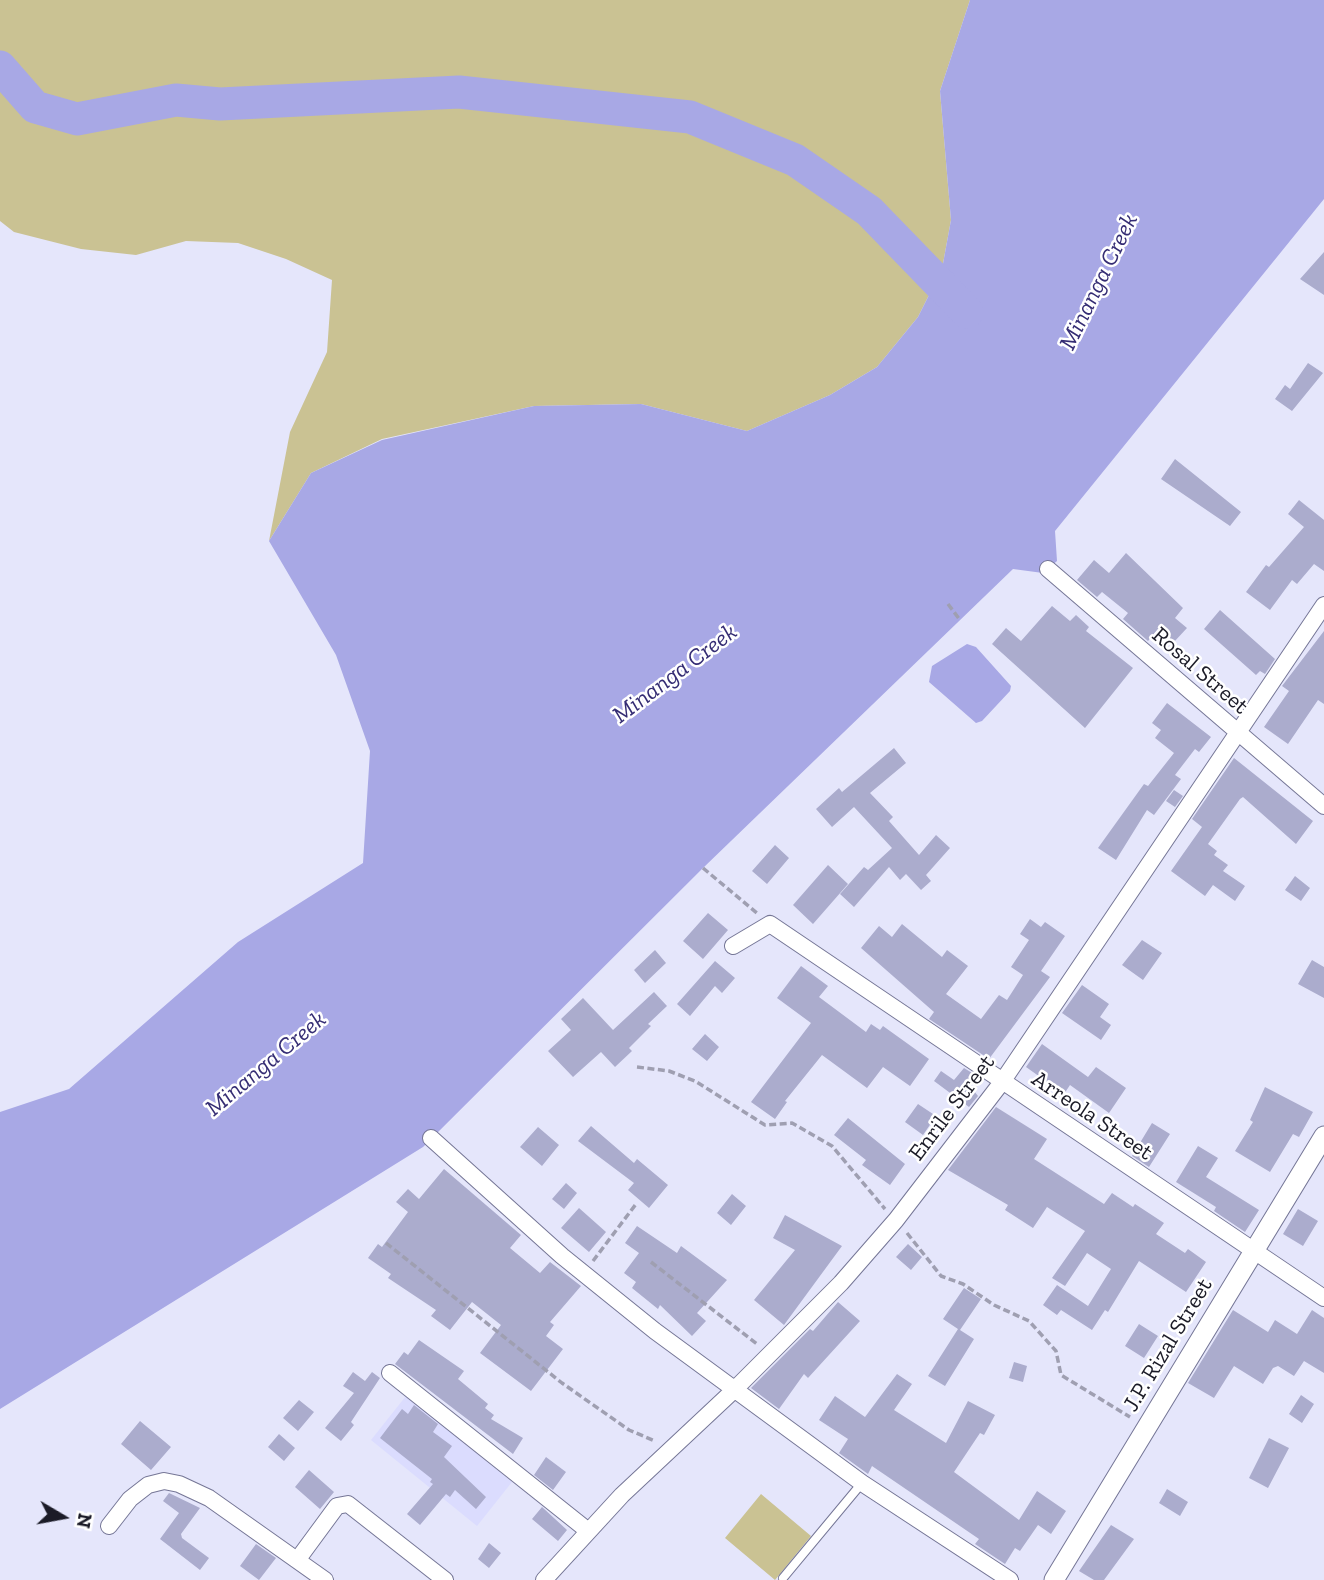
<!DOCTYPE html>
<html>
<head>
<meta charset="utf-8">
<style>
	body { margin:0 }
	#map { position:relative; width:1324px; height:1580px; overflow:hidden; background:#e5e6fb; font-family:"Zilla Slab",serif }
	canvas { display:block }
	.north { position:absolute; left:28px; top:1482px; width:70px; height:70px; -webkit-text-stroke:5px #fff; paint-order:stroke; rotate:100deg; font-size:19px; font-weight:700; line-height:28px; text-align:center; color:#1b1b27 }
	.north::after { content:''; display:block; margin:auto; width:24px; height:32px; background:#1b1b27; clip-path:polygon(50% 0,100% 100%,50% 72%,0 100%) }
</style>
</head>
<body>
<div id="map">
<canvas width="1324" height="1580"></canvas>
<div class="north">N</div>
</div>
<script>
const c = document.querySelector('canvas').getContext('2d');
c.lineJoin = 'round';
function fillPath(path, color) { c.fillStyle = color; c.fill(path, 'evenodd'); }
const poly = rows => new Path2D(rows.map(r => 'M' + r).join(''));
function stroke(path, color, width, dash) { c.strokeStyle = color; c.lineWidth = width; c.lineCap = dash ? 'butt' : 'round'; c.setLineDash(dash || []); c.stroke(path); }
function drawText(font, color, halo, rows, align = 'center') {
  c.font = font + ' "Zilla Slab",serif'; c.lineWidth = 5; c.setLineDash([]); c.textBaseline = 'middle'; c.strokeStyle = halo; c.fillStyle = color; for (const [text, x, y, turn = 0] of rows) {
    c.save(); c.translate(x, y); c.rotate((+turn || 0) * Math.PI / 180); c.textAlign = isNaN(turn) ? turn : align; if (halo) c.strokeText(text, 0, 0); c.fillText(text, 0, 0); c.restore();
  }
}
const built = poly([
	[406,1396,512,1482,477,1526,371,1440]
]);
const green = poly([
	[0,0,970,0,940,91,951,220,942,269,918,317,877,367,830,395,747,431,641,404,534,406,382,439,311,473,269,541,290,432,327,352,332,280,286,259,238,243,186,241,136,255,81,249,14,232,0,221],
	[761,1494,811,1536,775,1580,725,1538]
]);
const water = poly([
	[970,0,1324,0,1324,199,1055,531,1057,561,1043,573,1013,569,703,868,423,1147,0,1409,0,1112,69,1089,238,942,363,863,370,751,336,655,269,541,311,473,382,440,534,406,641,404,747,431,830,395,877,367,918,317,942,269,951,220,940,91],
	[967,644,976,647,1011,686,1010,691,982,721,976,723,929,682,932,666]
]);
const river = poly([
	[0,67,35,107,77,119,176,100,220,104,459,92,690,117,795,160,869,211,967,312]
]);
const building = poly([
	[1324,252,1324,295,1300,279],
	[1308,363,1323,373,1292,411,1275,399,1285,385,1290,389],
	[1175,459,1241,512,1230,526,1161,479],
	[1299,500,1324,520,1324,571,1314,564,1297,584,1292,580,1270,610,1246,592,1266,565,1269,567,1304,527,1288,514],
	[1126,553,1183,608,1175,618,1187,628,1174,642,1158,629,1148,641,1123,619,1128,613,1102,592,1097,597,1077,580,1094,560,1109,573],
	[1052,606,1070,621,1076,615,1089,627,1086,631,1133,668,1085,728,992,644,1006,628,1021,641],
	[1220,610,1275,659,1265,674,1260,671,1256,675,1204,629],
	[1324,631,1324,704,1318,700,1288,744,1264,727,1289,691,1282,686],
	[1167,703,1211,737,1199,752,1195,749,1175,775,1181,779,1154,815,1147,810,1116,860,1098,848,1144,784,1148,786,1174,753,1155,738,1161,730,1152,723],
	[894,748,906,763,870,793,893,817,889,821,919,855,936,835,950,848,926,875,931,881,921,890,906,874,900,880,889,867,854,907,840,894,864,867,868,870,892,848,854,807,832,827,816,809,839,788,842,792],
	[1234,758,1313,821,1296,844,1243,797,1240,799,1208,844,1217,851,1214,855,1228,865,1223,871,1245,886,1235,901,1213,885,1205,896,1171,871,1202,827,1192,819],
	[1174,790,1183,796,1175,807,1166,801],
	[775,845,789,858,767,884,752,871],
	[828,865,848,884,813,924,793,905],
	[1295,876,1310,888,1301,901,1285,890],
	[708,913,728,930,703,959,683,941],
	[1030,919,1041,927,1045,922,1065,936,1041,971,1050,977,989,1059,929,1019,934,1012,861,948,879,926,892,937,902,924,942,957,947,950,968,966,946,994,981,1019,999,995,1007,1000,1023,975,1011,967,1029,940,1020,934],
	[1142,940,1162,953,1143,980,1122,965],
	[655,950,666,963,645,983,634,970],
	[1312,960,1324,967,1324,998,1298,984],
	[715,961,735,978,722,993,715,986,690,1016,677,1004],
	[801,966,828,986,819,997,866,1032,871,1024,880,1030,883,1026,929,1059,910,1086,883,1067,867,1088,822,1055,785,1101,787,1102,775,1119,751,1102,811,1023,777,998],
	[1082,985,1109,1004,1100,1017,1111,1025,1101,1040,1062,1013],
	[654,992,667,1006,648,1024,651,1026,629,1048,632,1051,615,1067,601,1052,573,1077,548,1051,571,1030,561,1019,583,998,613,1030],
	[705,1034,719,1047,707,1061,692,1049],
	[1042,1044,1088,1077,1096,1067,1126,1088,1109,1113,1070,1085,1064,1094,1026,1067],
	[964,1068,977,1076,970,1086,978,1096,969,1107,934,1081,941,1071,954,1080],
	[1265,1087,1313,1112,1299,1137,1293,1134,1270,1172,1235,1151,1253,1122,1250,1120],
	[918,1104,936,1116,923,1135,905,1122],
	[996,1107,1047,1139,1034,1159,1104,1204,1112,1193,1133,1207,1135,1204,1164,1223,1156,1234,1185,1253,1188,1249,1206,1262,1186,1292,1139,1261,1108,1312,1105,1310,1092,1330,1061,1310,1057,1315,1043,1305,1057,1285,1088,1306,1111,1269,1087,1253,1065,1286,1052,1278,1085,1231,1047,1207,1033,1228,1005,1210,1008,1205,948,1170],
	[848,1118,905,1164,890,1185,862,1165,866,1160,834,1135],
	[1152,1123,1170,1134,1149,1167,1132,1156],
	[591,1126,634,1163,637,1159,668,1185,649,1208,628,1190,634,1183,578,1141],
	[538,1127,559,1145,542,1166,520,1147],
	[1198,1146,1218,1158,1206,1177,1259,1210,1245,1232,1214,1211,1216,1207,1176,1182],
	[444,1169,521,1235,510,1248,540,1273,550,1262,581,1286,550,1322,554,1325,546,1336,563,1349,531,1391,480,1353,501,1325,472,1302,450,1330,431,1316,436,1310,388,1278,391,1274,368,1258,378,1244,382,1247,408,1212,396,1202,408,1189,419,1199],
	[566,1183,577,1193,564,1209,552,1199],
	[732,1194,746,1206,731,1225,717,1213],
	[579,1208,606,1232,589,1252,561,1228],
	[1298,1209,1318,1221,1303,1246,1283,1234],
	[785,1215,842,1246,784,1325,754,1300,795,1250,773,1238],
	[637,1226,677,1253,681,1246,727,1280,697,1313,706,1321,692,1336,660,1305,658,1309,632,1288,636,1282,624,1273,639,1253,625,1243],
	[908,1244,922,1257,911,1270,896,1257],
	[964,1288,981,1299,960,1330,974,1339,945,1386,928,1376,958,1329,943,1319],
	[838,1302,860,1321,808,1378,804,1374,779,1409,751,1388,810,1329,813,1331],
	[1233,1310,1268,1332,1275,1320,1297,1334,1312,1310,1324,1318,1324,1373,1304,1361,1294,1376,1278,1366,1273,1368,1263,1384,1234,1366,1214,1398,1188,1383],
	[1139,1324,1158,1336,1144,1358,1125,1346],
	[419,1340,464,1371,458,1379,488,1404,485,1408,494,1415,491,1419,523,1438,513,1454,395,1364,404,1352,408,1355],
	[1014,1362,1027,1366,1023,1382,1009,1378],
	[353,1372,365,1381,372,1372,380,1378,351,1422,354,1425,341,1441,325,1428,354,1393,343,1386],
	[897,1374,912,1384,894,1410,946,1443,968,1401,995,1415,984,1435,980,1433,954,1472,1019,1520,1037,1491,1066,1511,1051,1534,1038,1525,1020,1551,1015,1548,1005,1564,975,1544,979,1539,872,1466,868,1474,839,1453,848,1439,819,1420,835,1396,865,1417],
	[1301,1395,1314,1404,1302,1423,1289,1414],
	[299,1400,314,1412,298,1431,283,1418],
	[414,1405,438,1424,433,1432,452,1446,444,1457,486,1497,476,1509,455,1490,450,1497,446,1494,420,1525,407,1514,433,1484,430,1482,432,1479,380,1438,402,1409,408,1414],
	[140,1421,171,1447,151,1470,121,1444],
	[279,1434,295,1448,284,1461,268,1447],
	[1269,1438,1289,1448,1268,1488,1249,1478],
	[546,1457,566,1472,553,1490,534,1475],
	[309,1470,334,1492,320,1509,295,1487],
	[1167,1489,1188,1502,1180,1516,1159,1503],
	[169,1493,200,1508,181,1534,182,1538,209,1558,200,1570,160,1539,179,1513,163,1501],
	[542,1507,567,1530,558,1541,532,1519],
	[1111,1525,1134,1539,1104,1580,1094,1580,1079,1571],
	[489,1543,501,1553,489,1568,478,1559],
	[256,1544,276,1558,259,1580,240,1566]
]);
const path = poly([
	[948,604,960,620],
	[703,868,758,914],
	[637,1067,669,1071,695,1081,765,1125,792,1123,832,1146,885,1209],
	[907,1233,941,1276,963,1284,994,1305,1029,1321,1056,1351,1061,1375,1130,1417],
	[386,1243,562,1383,629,1430,655,1441],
	[593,1261,636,1204],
	[651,1262,757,1344]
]);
const service = poly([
	[783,1578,862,1483]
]);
const minor = poly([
	[1048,569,1324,806],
	[733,946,770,924,1324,1298],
	[431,1138,562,1256,655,1331,862,1483,1010,1580],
	[390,1373,587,1530],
	[109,1526,130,1499,148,1485,164,1481,179,1484,209,1498,325,1580],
	[298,1559,337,1506,348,1504,445,1580],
	[544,1580,622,1495,733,1391,841,1283,896,1220,1002,1082,1324,605]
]);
const tertiary = poly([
	[1054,1580,1324,1136]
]);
const streetNames = [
	["Rosal Street",1200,671,41],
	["Enrile Street",952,1108,-53],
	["Arreola Street",1092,1116,34],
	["J.P. Rizal Street",1168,1345,-59]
];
const waterNames = [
	["Minanga Creek",1099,282,-64],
	["Minanga Creek",675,674,-37],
	["Minanga Creek",266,1064,-40]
];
fillPath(built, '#dbdcfe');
fillPath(green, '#cac293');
fillPath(water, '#a8a8e5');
stroke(river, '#a8a8e5', 33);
fillPath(building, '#abaccd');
stroke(service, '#757696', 10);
stroke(minor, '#757696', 18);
stroke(tertiary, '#757696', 21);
stroke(path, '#9f9fb1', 3.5, [7, 3.5]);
stroke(service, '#fff', 8);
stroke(minor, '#fff', 16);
stroke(tertiary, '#fff', 19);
drawText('23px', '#1b1b27', '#fff', streetNames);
drawText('italic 24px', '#352d74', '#fff', waterNames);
</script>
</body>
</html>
